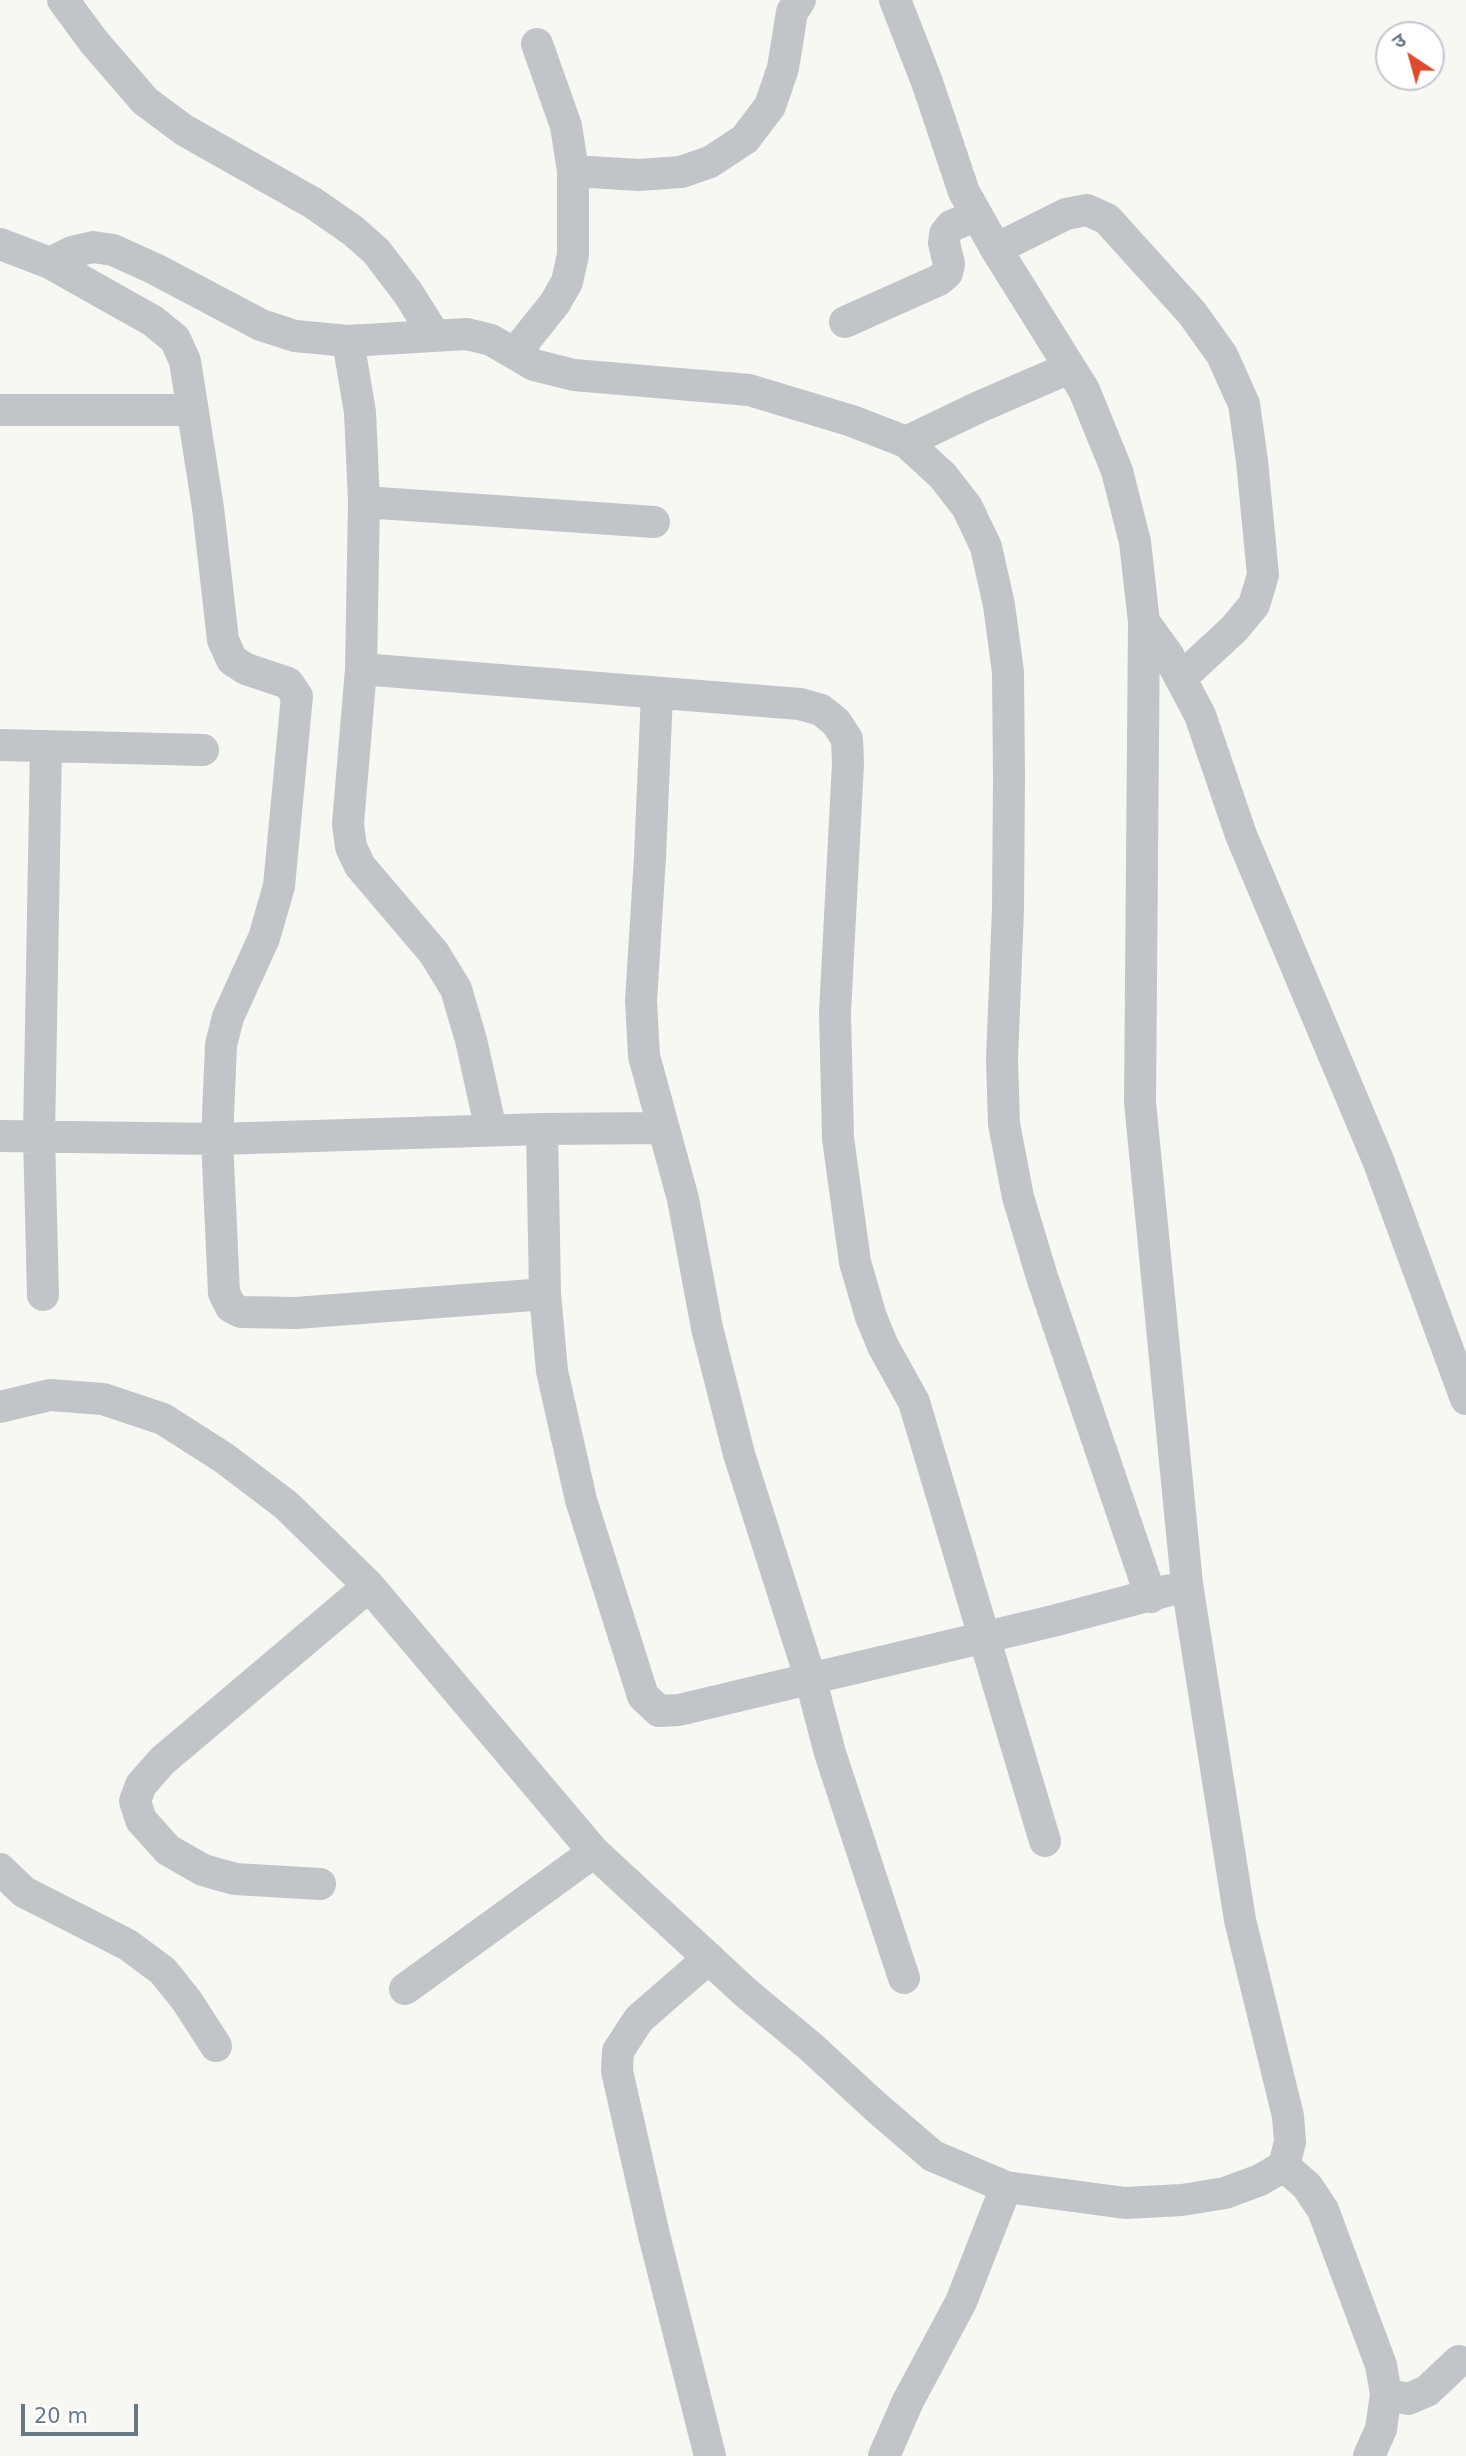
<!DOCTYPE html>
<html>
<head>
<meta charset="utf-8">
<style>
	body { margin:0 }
	#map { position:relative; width:1466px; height:2456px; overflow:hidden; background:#f7f7f4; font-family:"DejaVu Sans","Noto Sans Devanagari",sans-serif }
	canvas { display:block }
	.north { position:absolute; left:1375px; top:21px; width:70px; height:70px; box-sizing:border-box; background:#fff; border:2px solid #c2c9ce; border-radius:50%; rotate:324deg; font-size:19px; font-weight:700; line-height:28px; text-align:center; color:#677984 }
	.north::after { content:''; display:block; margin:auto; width:24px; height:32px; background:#df4a2c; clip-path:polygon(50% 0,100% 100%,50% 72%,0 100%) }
	.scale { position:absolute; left:21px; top:2404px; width:117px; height:32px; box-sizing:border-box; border:4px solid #677984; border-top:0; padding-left:9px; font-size:21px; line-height:24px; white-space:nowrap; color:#677984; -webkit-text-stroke:5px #fff; paint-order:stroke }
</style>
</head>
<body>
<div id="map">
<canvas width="1466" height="2456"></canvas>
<div class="north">उ</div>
<div class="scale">20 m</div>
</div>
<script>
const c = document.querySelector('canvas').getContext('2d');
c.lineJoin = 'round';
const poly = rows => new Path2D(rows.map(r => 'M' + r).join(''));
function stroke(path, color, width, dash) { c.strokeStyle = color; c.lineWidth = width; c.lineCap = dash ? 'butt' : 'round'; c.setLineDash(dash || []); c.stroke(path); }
const minor = poly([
	[63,0,94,42,145,101,184,130,313,203,352,230,376,251,408,293,435,336],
	[573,171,639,175,681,172,710,162,745,139,770,106,783,68,792,12,800,0],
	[0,244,50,263,153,321,175,339,185,361,208,508,223,640,232,660,246,669,288,683,297,696,279,886,264,938,228,1017,221,1045,217,1139,224,1293,231,1307,241,1312,296,1313,545,1294],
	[996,249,1066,214,1087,210,1107,219,1192,313,1222,355,1244,404,1252,461,1263,575,1254,605,1234,629,1182,677],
	[50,263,72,252,93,247,113,250,155,269,261,325,295,336,348,341,467,334,491,340,534,365,574,375,749,390,852,421,906,442,943,476,967,507,986,547,999,605,1008,672,1009,777,1008,909,1002,1059,1004,1124,1018,1197,1042,1277,1151,1597],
	[845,322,939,280,947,273,949,264,944,243,945,234,951,226,977,215],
	[348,341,360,412,364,502,361,669,348,824,351,847,360,866,434,953,456,989,471,1040,491,1130],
	[515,353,555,303,567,282,573,255,573,171,566,126,537,44],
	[0,410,191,410],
	[906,442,979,407,1069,368],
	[364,502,654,522],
	[1144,622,1168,655,1200,715,1241,835,1378,1160,1466,1399],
	[361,669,800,704,821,710,836,722,847,739,848,763,835,1013,838,1138,855,1262,871,1317,883,1346,914,1402,1045,1841],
	[657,694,650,857,641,1001,644,1056,683,1199,707,1328,739,1454,810,1677,830,1753,904,1978],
	[0,745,203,750],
	[542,1129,545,1294,552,1371,581,1500,643,1696,659,1711,679,1710,1053,1621,1170,1590],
	[0,1136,217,1139,542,1129,663,1128],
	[43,1295,39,1136,46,746],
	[0,1407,50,1395,103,1399,163,1419,224,1458,286,1505,369,1586,594,1852,745,1992,811,2047,876,2107,933,2156,1006,2187,1125,2203,1182,2200,1225,2193,1260,2180,1284,2166,1290,2142,1288,2116,1240,1920,1187,1584,1140,1102,1144,622,1135,542,1117,471,1084,390,996,249,964,192,927,82,895,0],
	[0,1869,24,1892,128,1945,163,1971,187,2001,216,2046],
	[320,1884,235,1879,203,1870,168,1850,141,1820,135,1801,141,1785,162,1761,369,1586],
	[709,1958,639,2019,618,2051,617,2071,654,2235,710,2456],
	[405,1989,594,1852],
	[1284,2166,1307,2186,1323,2210,1381,2365,1386,2394,1408,2399,1427,2391,1459,2361],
	[884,2456,908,2401,961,2302,1006,2187],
	[1369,2456,1381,2429,1386,2394]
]);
stroke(minor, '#c1c5c8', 32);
</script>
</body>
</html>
